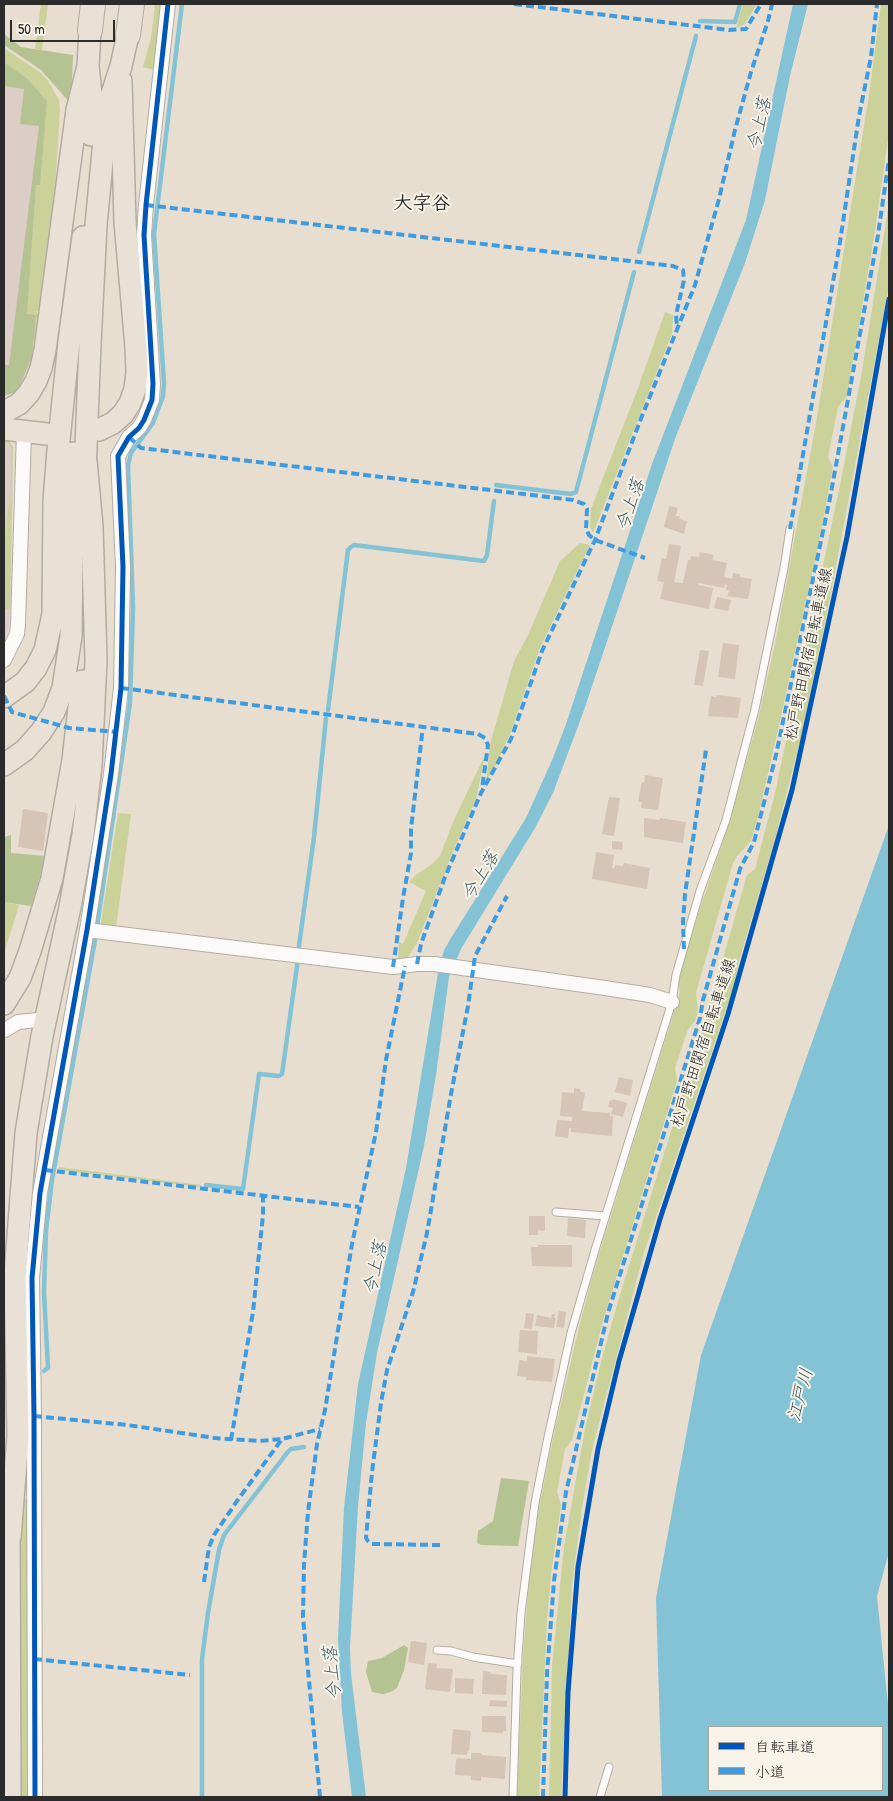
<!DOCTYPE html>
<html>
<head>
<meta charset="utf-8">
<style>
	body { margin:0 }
	#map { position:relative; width:893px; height:1801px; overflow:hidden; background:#e8ded0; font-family:"Patrick Hand","Klee One",sans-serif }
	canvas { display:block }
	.frame { position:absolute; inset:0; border:5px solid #2b2b2b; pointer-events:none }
	.legend { position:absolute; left:708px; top:1726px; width:175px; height:65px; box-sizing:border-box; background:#f7f3e8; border:1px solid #a5a39c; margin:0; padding:6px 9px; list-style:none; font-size:15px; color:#2b2b2b }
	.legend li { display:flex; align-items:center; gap:10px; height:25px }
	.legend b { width:25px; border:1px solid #a5a39c }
	.scale { position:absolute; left:10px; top:20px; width:105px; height:22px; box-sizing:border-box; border:2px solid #2b2b2b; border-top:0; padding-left:6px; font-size:15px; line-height:18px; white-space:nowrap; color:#2b2b2b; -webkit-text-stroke:4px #f7f3e8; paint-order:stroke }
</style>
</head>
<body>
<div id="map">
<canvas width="893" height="1801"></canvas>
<div class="frame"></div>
<ul class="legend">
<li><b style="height:6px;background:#0057b8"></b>自転車道</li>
<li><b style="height:6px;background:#3d9ce1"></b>小道</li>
</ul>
<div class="scale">50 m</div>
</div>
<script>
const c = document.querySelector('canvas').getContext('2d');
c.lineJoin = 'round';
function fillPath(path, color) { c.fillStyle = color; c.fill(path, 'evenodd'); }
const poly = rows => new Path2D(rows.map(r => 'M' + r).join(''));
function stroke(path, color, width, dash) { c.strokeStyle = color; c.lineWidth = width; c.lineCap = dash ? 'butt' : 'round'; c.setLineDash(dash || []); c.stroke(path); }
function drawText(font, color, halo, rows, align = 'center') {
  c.font = font + ' "Patrick Hand","Klee One",sans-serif'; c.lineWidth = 4; c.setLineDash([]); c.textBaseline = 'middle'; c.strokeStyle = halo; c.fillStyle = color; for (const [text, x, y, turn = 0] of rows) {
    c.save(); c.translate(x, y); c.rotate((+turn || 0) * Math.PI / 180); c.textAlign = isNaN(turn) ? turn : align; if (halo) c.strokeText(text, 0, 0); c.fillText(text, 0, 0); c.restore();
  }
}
const industrial = poly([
	[4,62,47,101,32,357,20,385,13,393,4,396],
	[4,440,9,441,13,447,11,595,9,626,4,643]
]);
const green = poly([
	[41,4,48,4,42,50,35,49],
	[155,4,162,4,155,70,143,67,151,38],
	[743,4,757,4,745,24,736,28],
	[881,4,889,4,889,132,874,237,847,396,838,407,828,457,833,467,819,541,780,721,758,817,751,841,738,855,733,863,696,993,698,1010,697,1015,695,1021,688,1029,675,1068,677,1081,603,1321,572,1440,565,1449,557,1492,561,1505,551,1574,547,1619,539,1797,517,1797,523,1656,528,1593,535,1528,553,1438,579,1327,595,1267,680,992,678,979,695,923,730,821,758,719,775,644,816,423,869,95],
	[4,48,41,73,48,81,59,100,60,109,51,255,43,311,36,311,40,316,43,316,33,344,36,315,27,314,36,185,40,185,47,101,28,79,4,62],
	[889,203,889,286,829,603,802,733,775,839,738,965,735,983,643,1256,592,1450,582,1508,572,1585,561,1797,549,1797,552,1666,564,1546,585,1429,601,1362,619,1298,703,1028,745,882,747,875,755,869,775,793,840,485,862,371],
	[665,312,673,315,672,334,593,533,590,526,591,509,638,388],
	[4,440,9,441,13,447,10,609,4,609,4,546,11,489,11,447,8,443,4,443],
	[580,543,590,545,540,648,510,734,493,771,486,781,490,744,514,661,528,635,560,561],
	[485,755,476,800,454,849,417,943,408,957,400,961,398,958,399,942,403,944,426,891,409,882,417,874,431,865,440,856,453,822],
	[118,813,131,814,116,928,100,928],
	[4,902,19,905,4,954],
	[59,1167,201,1185,201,1187,58,1170],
	[22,1499,29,1499,30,1797,18,1797,19,1581]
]);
const forest = poly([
	[4,34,21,47,73,55,71,104,41,70,4,45],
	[4,62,28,79,47,101,40,185,36,185,27,314,36,315,32,357,20,385,13,393,4,396,4,365,9,365,39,126,20,124,24,89,4,86],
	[11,835,11,853,46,856,31,906,4,902,4,837],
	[501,1478,529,1481,518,1546,481,1545,477,1543,478,1531,493,1521],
	[404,1645,408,1648,404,1670,397,1688,391,1692,383,1694,372,1692,366,1672,368,1661,382,1658]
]);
const water = poly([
	[793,4,808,4,790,76,765,200,745,263,676,436,583,713,553,793,535,828,461,949,449,977,436,1075,424,1146,377,1353,366,1423,358,1506,350,1648,351,1674,366,1797,352,1797,342,1712,338,1638,344,1508,358,1384,406,1168,438,973,444,950,451,938,526,818,553,758,566,724,652,464,746,220],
	[889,825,889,1552,877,1596,889,1715,889,1797,662,1797,656,1598,701,1355],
	[709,1727,882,1727,882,1790,709,1790]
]);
const stream = poly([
	[700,21,735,22,740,4],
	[639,252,696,36],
	[496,485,571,494,576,492,634,272],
	[328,710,348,550,351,547,354,545,484,561,487,555,494,501],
	[298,953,314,837,326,718],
	[206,1185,243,1189,259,1074,279,1076,282,1074,298,959],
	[44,1371,48,1368,44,1292,46,1231,52,1180,95,940,130,703,133,607,128,465,131,453,153,423,163,396,164,383,154,234,182,4],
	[202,1797,202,1659,208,1613,219,1550,224,1535,287,1453,291,1449,304,1447]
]);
const building = poly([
	[669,506,678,508,676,516,680,516,679,519,687,521,684,534,664,527],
	[669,544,681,546,674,582,683,583,688,560,690,560,691,556,699,557,700,552,714,555,712,560,727,563,724,577,732,579,733,573,740,574,740,577,752,579,748,599,727,596,729,591,726,590,727,585,725,584,724,588,698,583,698,585,713,588,709,609,660,599,664,582,657,581,662,558,666,559],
	[717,597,731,600,728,611,714,608],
	[723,643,739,645,735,679,718,677],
	[700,650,709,651,703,686,694,685],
	[717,695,741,698,738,718,708,716,711,696,716,697],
	[645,775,663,778,658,810,641,808,642,802,638,802,642,782,644,783],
	[609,797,620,798,614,836,602,834],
	[23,809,48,813,43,851,18,847],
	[644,818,659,820,660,818,686,822,683,843,644,837],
	[612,841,623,842,622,850,612,849],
	[596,852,614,855,612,869,615,867,615,865,623,866,624,863,650,868,647,889,592,879],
	[619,1077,633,1080,630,1096,615,1092],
	[574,1088,580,1089,580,1091,585,1093,582,1111,610,1113,610,1116,613,1116,612,1136,571,1132,571,1128,569,1128,568,1138,555,1136,557,1120,572,1121,572,1117,560,1116,562,1092,574,1093],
	[612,1099,627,1103,623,1117,611,1114,613,1108,608,1107,610,1100,612,1101],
	[529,1216,545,1216,545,1231,538,1230,538,1235,529,1235],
	[568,1218,586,1220,585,1238,567,1236],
	[538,1245,572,1245,572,1267,532,1266,531,1247,538,1247],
	[559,1311,566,1312,564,1328,556,1327],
	[526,1313,534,1314,532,1329,524,1328],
	[552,1314,555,1314,554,1318,556,1318,554,1328,535,1326,537,1315,551,1318],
	[520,1330,538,1331,537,1354,518,1352],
	[527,1356,555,1359,552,1382,526,1380,527,1377,517,1376,519,1360,527,1361],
	[411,1641,427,1643,424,1665,408,1662],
	[428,1663,437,1664,436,1668,453,1669,450,1692,425,1689],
	[483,1671,490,1672,491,1674,507,1675,506,1695,482,1694],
	[455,1678,474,1679,473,1694,455,1693],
	[490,1700,507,1701,507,1707,489,1706],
	[482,1716,506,1716,506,1731,503,1731,503,1733,482,1732],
	[453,1729,471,1731,469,1751,468,1751,467,1755,451,1754],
	[471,1753,481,1753,482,1755,506,1757,505,1779,481,1777,481,1781,471,1780,471,1776,455,1775,456,1760,457,1758,471,1759]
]);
const service = poly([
	[556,1212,605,1216],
	[437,1650,451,1651,473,1657,518,1664],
	[513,1797,517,1671,521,1613,535,1503,547,1442,571,1333,595,1250,672,1002,676,975,700,891,726,820,755,709,784,568,790,529],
	[600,1797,609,1767]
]);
const minor = poly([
	[4,660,17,634,18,624,24,432],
	[87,930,393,967,417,964,434,964,605,988,650,995,672,1002],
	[5,1030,18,1022,38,1020],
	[35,1797,34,1416,32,1278,40,1193,87,930,111,774,121,688,123,567,118,456,129,437,139,428,144,420,152,400,153,384,144,235,146,205,168,4]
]);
const primary = poly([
	[88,66,93,112,91,135],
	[4,412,19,404,29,393,36,381,41,368,45,350,77,110,88,66,90,30],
	[4,429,47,434],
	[99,430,113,423,123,414,130,403,135,389,137,373,136,347,125,222,121,81],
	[85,473,90,344,96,225,107,109,121,66,128,35],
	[4,697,25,682,36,668,45,650,53,614,54,501,58,450,69,342,83,237],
	[4,765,25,750,41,732,54,712,63,688,71,636,73,453],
	[4,1004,20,978,30,951,52,878,73,760,82,681],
	[9,1522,10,1797],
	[10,1537,18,1437,15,1275,26,1133,42,1036,70,907,83,835,91,765,96,660,92,526,86,461]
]);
const motorway = poly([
	[90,30,93,4],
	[128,35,132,4]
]);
const quiet = poly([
	[514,4,729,30,746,29,761,4],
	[146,205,673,266,683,270,684,280,676,315,677,327],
	[129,437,141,448,573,500,584,504,587,509,586,529,589,535,595,540,645,558],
	[790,529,840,242,859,116,871,57,877,4],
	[121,688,478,734,485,738,488,745,482,789],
	[4,696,12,712,69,728,117,732],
	[684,949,683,922,685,894,706,750],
	[417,964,421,944,445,877,481,793,511,739,542,651,595,540,640,421,695,285,719,199,735,130,751,72,768,21,772,4],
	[393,967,403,898,411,853,411,829,423,726],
	[45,1170,359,1207],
	[34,1416,127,1425,215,1438,259,1441,282,1439],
	[231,1440,253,1312,263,1215,263,1196],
	[440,1545,372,1544,368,1541,366,1538,372,1472,381,1403,387,1370,413,1292,427,1233,451,1094,468,1006,475,956,507,896],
	[204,1582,209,1547,214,1535,237,1501,282,1439,320,1429],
	[34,1659,190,1675],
	[320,1797,303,1617,304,1564,308,1512,317,1444,325,1410,352,1244,376,1132,386,1060,405,966],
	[543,1797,547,1674,554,1581,566,1492,608,1313,700,1018,703,1000,740,869,754,842,776,755,830,498,878,235,889,159]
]);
const cycleway = poly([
	[35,1797,34,1416,32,1278,40,1193,87,930,111,774,121,688,123,567,118,456,129,437,139,428,144,420,152,400,153,384,144,235,146,205,168,4],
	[565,1797,568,1692,578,1567,598,1449,619,1361,660,1219,728,1014,792,790,847,537,889,299]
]);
const streetNames = [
	["松戸野田関宿自転車道線",809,654,-78],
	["松戸野田関宿自転車道線",704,1043,-72]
];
const waterNames = [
	["今上落",760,124,-77],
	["今上落",631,505,-71],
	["今上落",481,876,-58],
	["今上落",376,1268,-78],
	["江戸川",801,1395,-75],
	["今上落",333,1673,-95]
];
const quarterNames = [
	["大字谷",422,204]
];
fillPath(industrial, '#dccdc7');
fillPath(green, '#cad29a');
fillPath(forest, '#b5c292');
fillPath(water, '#84c3d5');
stroke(stream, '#84c3d5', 4.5);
fillPath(building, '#d6c4b4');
stroke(service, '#b3aca3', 9);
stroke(minor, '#b3aca3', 16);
stroke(primary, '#b3aca3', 24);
stroke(motorway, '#b3aca3', 26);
stroke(service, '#fcfaf8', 7);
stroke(minor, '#fcfaf8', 14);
stroke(primary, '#e9e1d5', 21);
stroke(motorway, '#e9e1d5', 24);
stroke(quiet, '#3d9ce1', 4, [8, 4]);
stroke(cycleway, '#0057b8', 5);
drawText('16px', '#2b2b2b', '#f7f3e8', streetNames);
drawText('italic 18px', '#3b5c67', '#f7f3e8', waterNames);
drawText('bold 19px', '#2b2b2b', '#f7f3e8', quarterNames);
</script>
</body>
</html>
